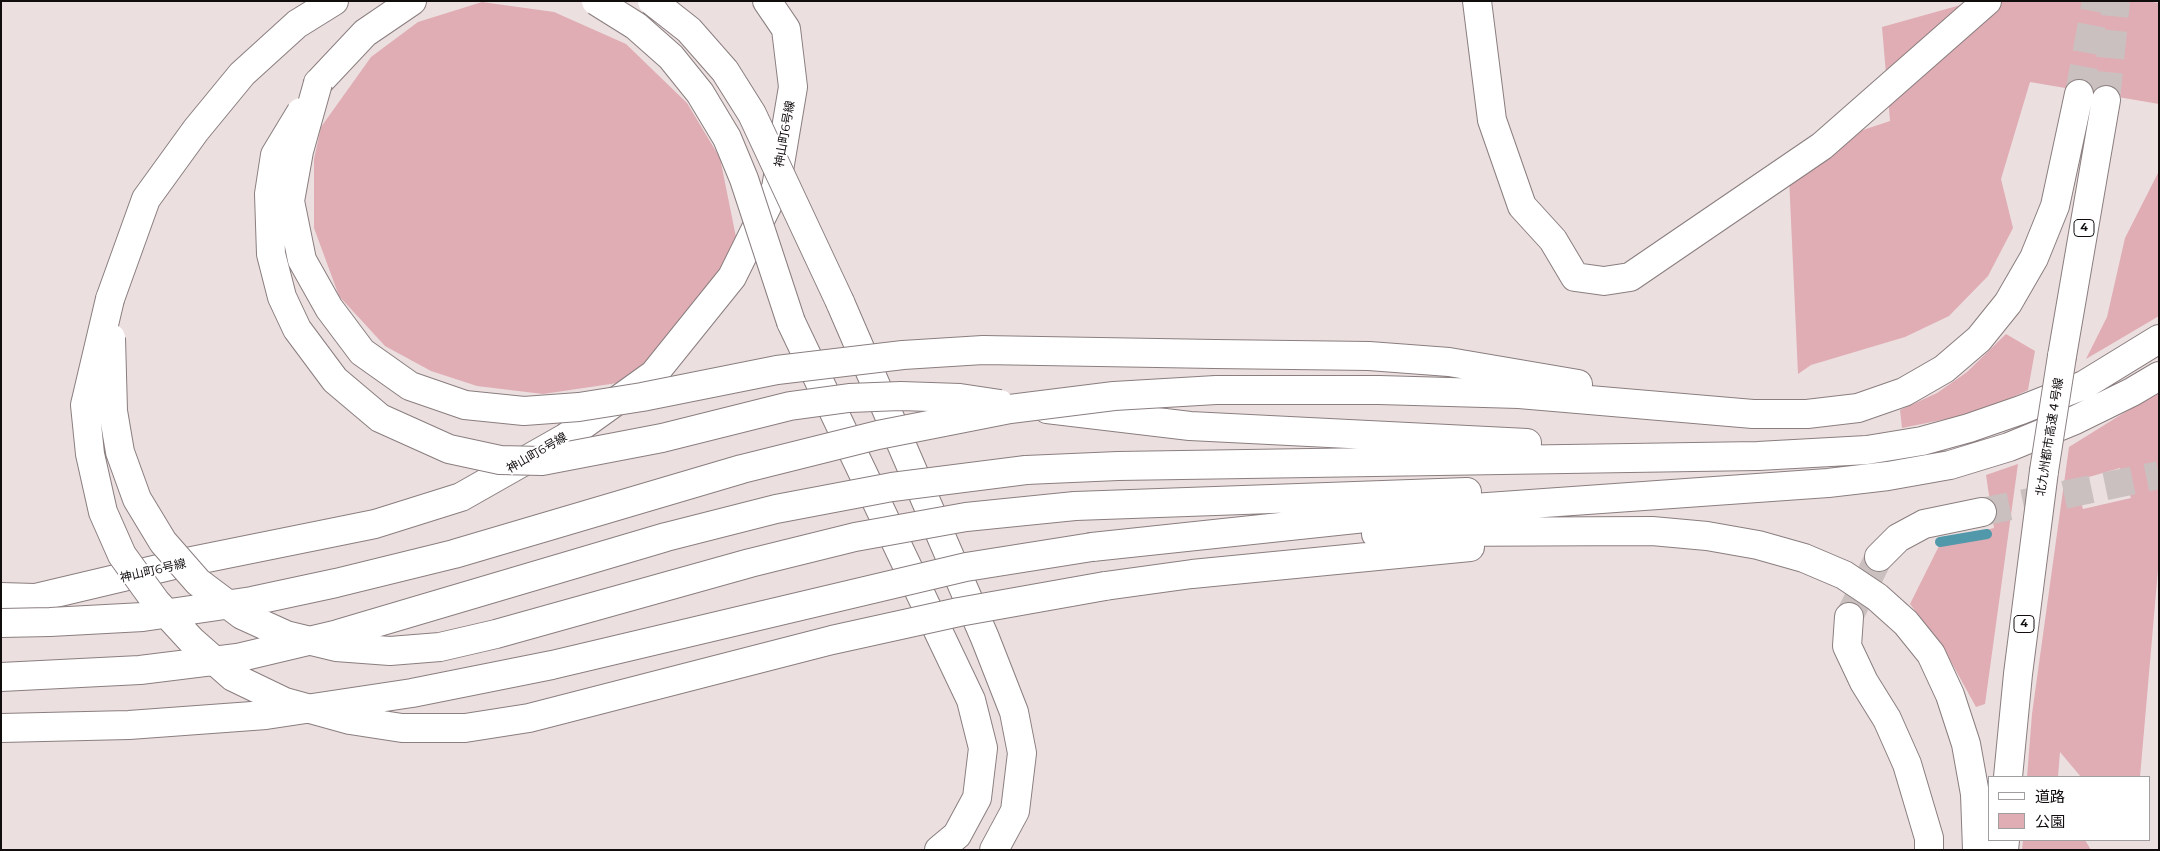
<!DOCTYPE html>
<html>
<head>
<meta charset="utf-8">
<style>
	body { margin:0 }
	#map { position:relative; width:2160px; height:851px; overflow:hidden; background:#ecdfe0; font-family:Montserrat,"Noto Sans JP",sans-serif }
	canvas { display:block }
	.frame { position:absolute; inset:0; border:2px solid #110d0d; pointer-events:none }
	.legend { position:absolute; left:1988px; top:776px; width:162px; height:65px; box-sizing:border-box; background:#fff; border:1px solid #a09e9e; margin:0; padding:6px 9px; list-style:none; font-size:15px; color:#110d0d }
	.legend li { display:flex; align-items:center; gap:10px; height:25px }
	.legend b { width:25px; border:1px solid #a09e9e }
</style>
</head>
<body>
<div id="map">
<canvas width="2160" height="851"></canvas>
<div class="frame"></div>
<ul class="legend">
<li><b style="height:6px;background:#fff"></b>道路</li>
<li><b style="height:14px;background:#dfadb3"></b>公園</li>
</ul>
</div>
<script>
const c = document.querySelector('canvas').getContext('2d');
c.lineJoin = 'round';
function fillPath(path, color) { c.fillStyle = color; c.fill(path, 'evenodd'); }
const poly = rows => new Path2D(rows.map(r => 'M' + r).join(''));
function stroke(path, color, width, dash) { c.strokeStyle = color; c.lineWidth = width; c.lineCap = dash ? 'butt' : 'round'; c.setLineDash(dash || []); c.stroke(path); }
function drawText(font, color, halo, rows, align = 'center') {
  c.font = font + ' Montserrat,"Noto Sans JP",sans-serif'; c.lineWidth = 4; c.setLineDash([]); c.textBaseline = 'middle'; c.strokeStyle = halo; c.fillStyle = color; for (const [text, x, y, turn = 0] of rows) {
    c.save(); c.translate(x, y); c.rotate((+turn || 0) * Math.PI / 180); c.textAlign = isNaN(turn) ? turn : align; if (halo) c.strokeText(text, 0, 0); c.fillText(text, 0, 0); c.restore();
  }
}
const green = poly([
	[1975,1,2145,1,2159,3,2159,104,2030,82,2001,179,2013,228,1988,276,1949,316,1905,337,1811,365,1798,374,1788,155,1890,121,1882,27],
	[482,2,554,12,626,44,687,103,720,158,737,242,708,294,631,381,543,394,477,386,431,371,385,346,339,296,314,228,314,159,321,127,371,57,418,22],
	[2159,171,2159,316,2086,359,2107,317,2125,238],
	[2006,334,2035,351,2028,390,1981,412,1902,428,1900,410,1937,393,1967,372],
	[2159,391,2159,558,2140,777,2081,777,2060,752,2058,777,2027,777,2032,714,2069,447],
	[2120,468,2131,498,2083,509,2075,481],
	[2018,464,1985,704,1976,707,1944,649,1910,604,1942,540,1994,528,1986,475],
	[2023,840,2085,840,2091,850,2022,850]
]);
const stream = poly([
	[1940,542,1987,534]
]);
const minorTunnel = poly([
	[1982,512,2159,475],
	[1849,617,1879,557]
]);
const motorwayTunnel = poly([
	[2079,94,2096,1],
	[2106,100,2116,1]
]);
const minor = poly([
	[1477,1,1492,120,1522,206,1553,240,1575,277,1604,281,1630,277,1822,146,1987,1],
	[1879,557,1898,538,1924,524,1982,512],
	[1849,617,1847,646,1864,682,1887,719,1907,764,1929,838,1929,850]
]);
const tertiary = poly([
	[1,597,35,598,187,562,375,524,461,497,565,438,654,374,732,277,776,188,793,87,786,29,767,1]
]);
const motorway = poly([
	[318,83,365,33,412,1],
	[110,299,146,199,196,130,242,74,297,24,334,1],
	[840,302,985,638,1014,712,1022,753,1015,811,994,850],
	[791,322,971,700,983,748,977,798,957,835,939,850],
	[1215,354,1369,356,1449,362,1578,384],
	[2062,356,2106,100],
	[1216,390,1379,390,1519,394,1753,414,1807,414,1858,408,1904,392,1944,369,1979,339,2008,303,2034,258,2055,206,2079,94],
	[1047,409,1190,426,1527,443],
	[1026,470,1118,466,1758,456,1867,450,1922,441,1969,428,2021,410,2084,385,2159,339],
	[1075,506,1467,492],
	[1376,534,1422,532,1652,531,1707,536,1758,545,1804,558,1844,575,1877,597,1906,623,1931,654,1950,695,1966,744,1975,794,1977,850],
	[1092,547,1431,511,1828,483,1888,476,1950,465,2009,447,2075,420,2132,392,2159,376],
	[1105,586,1192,574,1470,547],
	[2008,777,2018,674,2044,471],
	[2004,850,2005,840]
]);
const motorwayBridge = poly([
	[596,1,636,26,671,57,700,93,727,138,744,179,791,322],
	[652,1,689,30,725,71,752,114,840,302],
	[318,83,299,151,290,201,302,260,329,308,362,352,410,386,465,405,524,411,579,407,642,397,777,370,903,355,983,350,1215,354],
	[301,112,275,155,269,194,271,254,282,297,297,329,335,380,380,418,449,449,500,460,542,461,662,438,790,406,849,398,901,396,960,398,1000,404],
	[110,299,85,405,90,454,103,512,122,555,156,602,191,640,233,677,285,702,350,720,402,728,465,728,529,718,832,640,959,612,1105,586],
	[111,338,113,411,120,452,137,499,163,542,198,582,242,615,286,635,336,647,390,651,440,647,496,634,750,563,855,537,966,517,1075,506],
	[2044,471,2062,356],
	[1,623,50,622,143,617,252,601,336,583,454,554,742,469,878,435,1010,409,1114,396,1216,390],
	[1,677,140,670,237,658,338,634,666,537,776,509,892,487,1026,470],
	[1,728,129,725,266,715,412,693,552,665,966,567,1092,547]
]);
const shields = [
	[2084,228,20],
	[2024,624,20]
];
const shieldNames = [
	["4",2084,228],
	["4",2024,624]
];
const streetNames = [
	["神山町6号線",785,134,-80],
	["北九州都市高速４号線",2050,437,-81],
	["神山町6号線",537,453,-30],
	["神山町6号線",153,571,-13]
];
fillPath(green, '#dfadb3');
stroke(stream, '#5198aa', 10);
stroke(minorTunnel, '#cbc0c0', 28, [28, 14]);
stroke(motorwayTunnel, '#cbc0c0', 28, [28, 14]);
stroke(minor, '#8a7e7f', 30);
stroke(tertiary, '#8a7e7f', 30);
stroke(motorway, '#8a7e7f', 30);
stroke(minor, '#fff', 28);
stroke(tertiary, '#fff', 28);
stroke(motorway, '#fff', 28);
stroke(motorwayBridge, '#8a7e7f', 30, []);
stroke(motorwayBridge, '#fff', 28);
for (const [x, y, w] of shields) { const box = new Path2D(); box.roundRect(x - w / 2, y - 8.5, w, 17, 4); c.fillStyle = '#fff'; c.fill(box); stroke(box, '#110d0d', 1); }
drawText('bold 11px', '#110d0d', null, shieldNames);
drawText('12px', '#110d0d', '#fff', streetNames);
</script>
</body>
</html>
